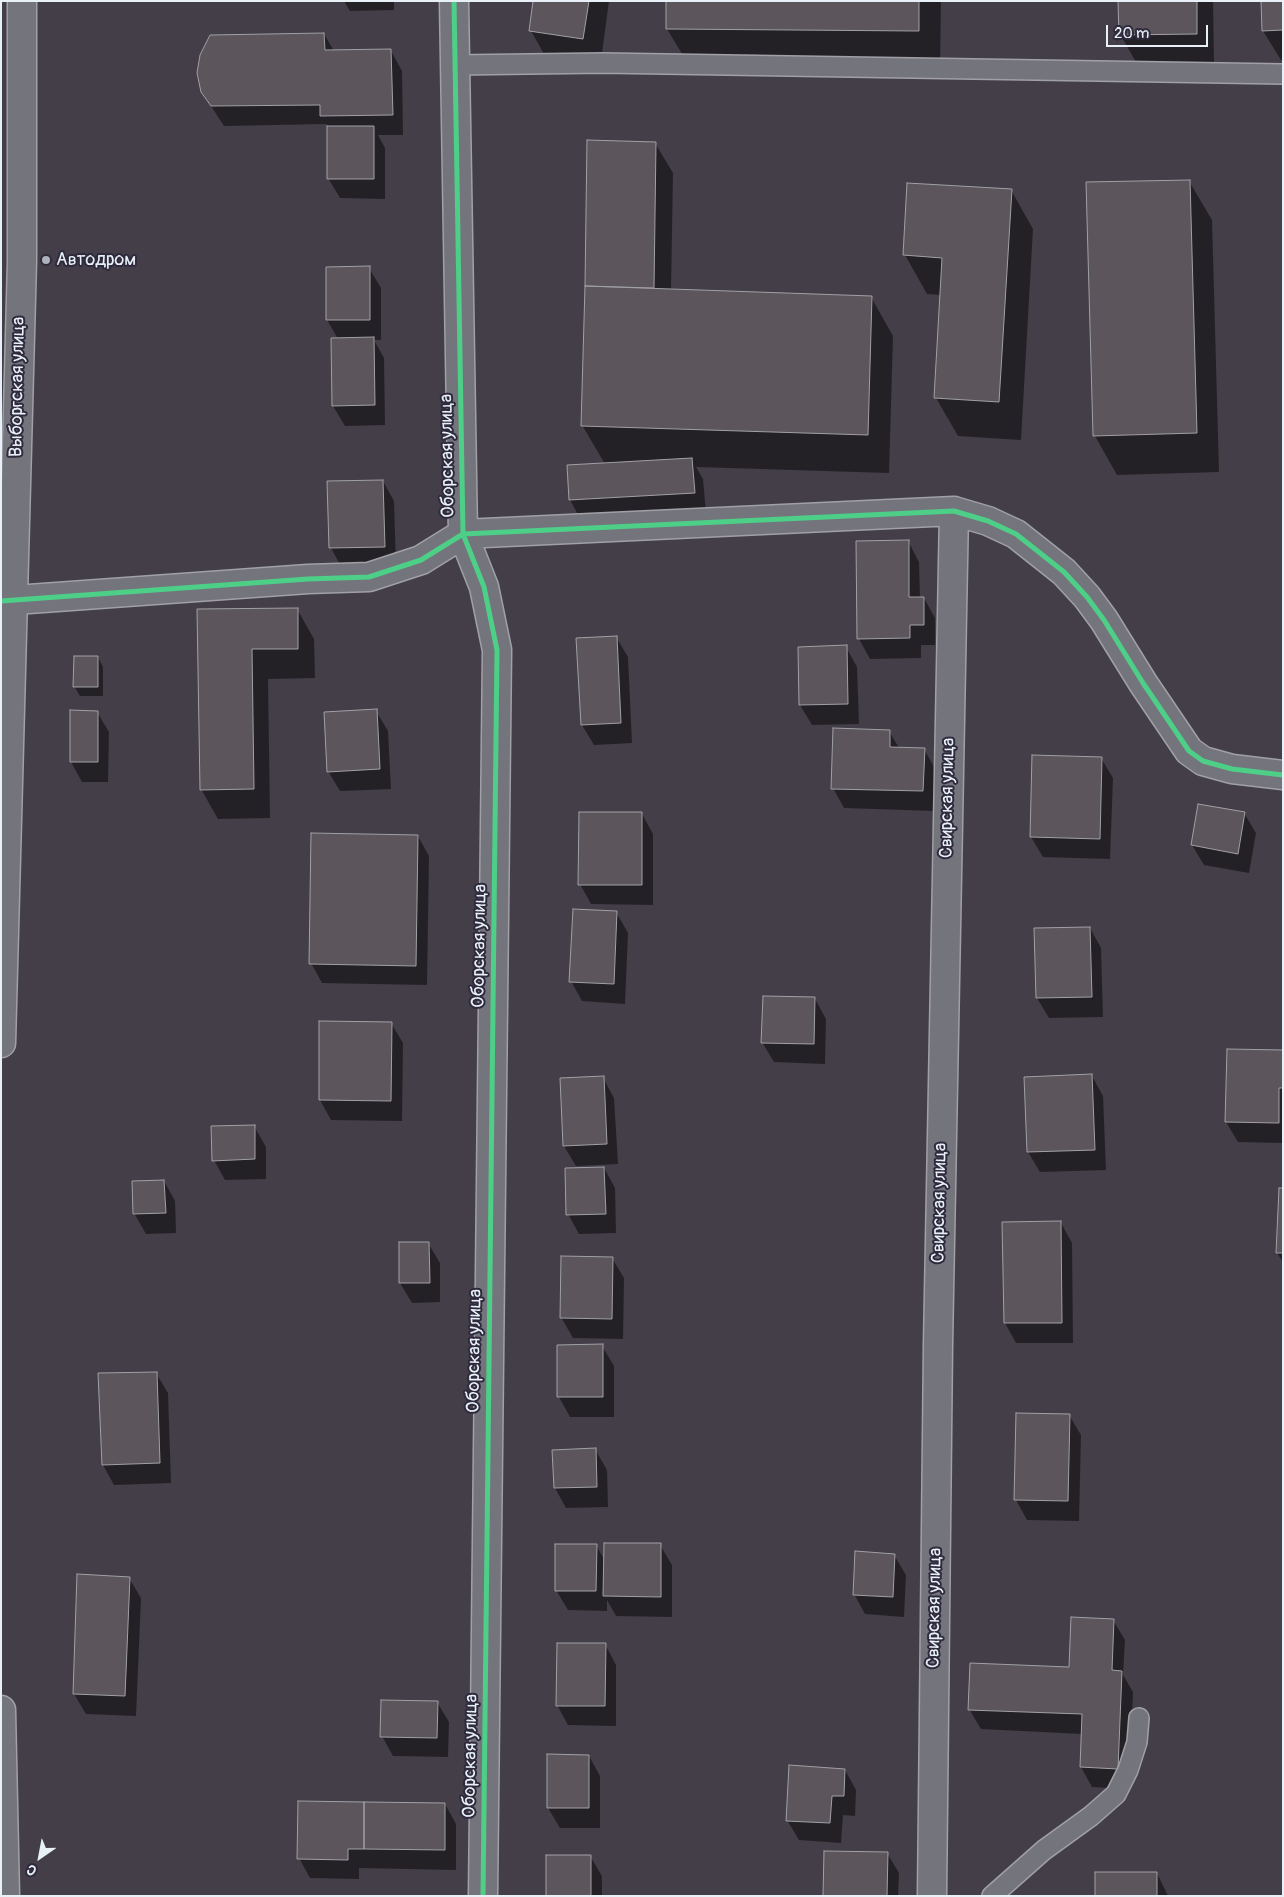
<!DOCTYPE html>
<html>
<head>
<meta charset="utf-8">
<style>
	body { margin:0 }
	#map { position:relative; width:1284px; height:1897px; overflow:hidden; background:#433e48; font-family:Pangolin,sans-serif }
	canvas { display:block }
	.frame { position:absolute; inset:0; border:2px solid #e8f1f8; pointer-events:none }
	.north { position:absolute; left:15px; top:1832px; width:50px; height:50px; -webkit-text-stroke:4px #2f2a3d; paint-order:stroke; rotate:213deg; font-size:14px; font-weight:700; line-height:20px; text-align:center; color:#e8f1f8 }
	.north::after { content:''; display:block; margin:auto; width:18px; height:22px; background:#e8f1f8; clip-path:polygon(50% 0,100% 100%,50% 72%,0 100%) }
	.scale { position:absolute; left:1106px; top:25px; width:102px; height:22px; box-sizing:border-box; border:2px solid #e8f1f8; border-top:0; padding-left:6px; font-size:15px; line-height:18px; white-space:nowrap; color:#e8f1f8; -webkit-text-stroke:4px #2f2a3d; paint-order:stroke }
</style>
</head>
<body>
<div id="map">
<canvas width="1284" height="1897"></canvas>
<div class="frame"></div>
<div class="north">С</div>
<div class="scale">20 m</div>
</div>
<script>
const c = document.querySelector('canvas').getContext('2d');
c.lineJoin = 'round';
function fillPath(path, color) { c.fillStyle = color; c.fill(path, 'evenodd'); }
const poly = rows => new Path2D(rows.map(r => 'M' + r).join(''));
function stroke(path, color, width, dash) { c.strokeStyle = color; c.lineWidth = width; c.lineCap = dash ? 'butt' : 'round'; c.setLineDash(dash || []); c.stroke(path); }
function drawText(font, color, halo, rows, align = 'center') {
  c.font = font + ' Pangolin,sans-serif'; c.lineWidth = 4; c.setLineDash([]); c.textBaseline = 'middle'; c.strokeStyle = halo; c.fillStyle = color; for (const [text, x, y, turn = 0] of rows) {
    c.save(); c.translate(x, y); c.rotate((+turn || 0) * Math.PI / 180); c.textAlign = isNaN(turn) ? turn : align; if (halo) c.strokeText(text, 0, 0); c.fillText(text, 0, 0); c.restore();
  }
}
const shadow = poly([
	[344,1,394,1,394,10,350,11],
	[535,1,609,1,600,68,548,61,531,31],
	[668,1,941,1,940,69,690,67,667,29],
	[1119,1,1213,1,1214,63,1137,64,1120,34],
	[1283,1,1283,60,1281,60,1263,31],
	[324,34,334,51,391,51,402,71,403,135,378,135,385,148,385,199,340,198,328,178,328,127,326,124,224,126,202,92],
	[588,142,655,143,673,173,671,290,871,297,893,336,889,473,696,467,703,479,706,513,581,520,570,500,605,464,582,425,586,286],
	[1189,181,1212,220,1219,472,1117,475,1095,436,1087,184],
	[1011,190,1033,229,1021,440,958,436,936,398,941,295,927,294,905,255],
	[369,268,381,288,381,340,374,340,384,358,385,425,345,426,333,406,338,339,327,320],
	[383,481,394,501,396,567,342,568,331,548,328,483],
	[908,541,919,562,920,598,924,598,935,618,935,645,921,645,921,658,870,659,859,639],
	[297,609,314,639,315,678,268,679,270,818,218,819,201,789,198,610],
	[616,637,628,657,632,743,594,745,582,725,578,639],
	[846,647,857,667,859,724,812,725,800,705],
	[98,657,103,667,103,696,80,696,74,686],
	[376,711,388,731,391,789,340,791,328,771],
	[97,712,109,732,108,782,82,782,71,762],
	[889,731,899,748,924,749,935,769,934,811,844,808,833,788],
	[1101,758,1113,778,1110,859,1043,857,1031,837],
	[1199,806,1244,813,1256,833,1249,873,1204,865,1192,845],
	[642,814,653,834,653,905,591,904,580,884],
	[418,836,429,856,427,985,322,983,311,963],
	[616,912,628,933,625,1004,582,1001,571,981],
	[1090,928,1101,948,1103,1017,1049,1018,1037,998,1036,930],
	[815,999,826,1019,825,1064,774,1062,762,1042],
	[391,1023,403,1043,402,1121,331,1120,320,1100],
	[1283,1051,1283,1143,1238,1142,1226,1122],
	[1092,1076,1103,1096,1106,1170,1040,1172,1028,1152],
	[603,1078,614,1098,618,1164,576,1166,564,1146],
	[254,1126,266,1147,266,1179,225,1180,214,1160],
	[604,1168,615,1188,616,1233,579,1234,568,1214],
	[164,1181,175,1201,176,1233,146,1234,134,1213],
	[1283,1189,1283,1262,1277,1253],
	[1061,1223,1072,1243,1073,1343,1016,1343,1005,1323],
	[428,1243,440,1263,440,1302,412,1303,400,1283],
	[612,1258,624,1278,623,1339,573,1338,561,1317],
	[558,1346,602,1346,614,1366,614,1417,570,1417,559,1397],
	[156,1373,168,1393,171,1483,114,1485,103,1465],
	[1069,1415,1081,1435,1079,1521,1027,1520,1016,1500],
	[595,1449,607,1470,608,1507,566,1508,555,1488,554,1451],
	[596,1545,605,1561,660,1545,672,1565,672,1617,616,1616,607,1600,607,1611,568,1610,556,1590],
	[894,1555,906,1575,904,1617,865,1614,854,1594],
	[79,1576,129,1578,141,1598,136,1716,86,1714,74,1694],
	[1113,1620,1125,1640,1123,1675,1133,1692,1129,1789,1092,1787,1081,1767,1082,1734,981,1729,969,1709,1070,1668],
	[605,1644,616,1665,616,1726,568,1725,557,1705],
	[437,1702,449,1722,448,1757,393,1756,382,1736],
	[589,1756,600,1776,600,1828,560,1828,548,1808],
	[845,1770,856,1790,855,1816,843,1815,841,1843,799,1840,787,1820],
	[445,1804,456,1824,456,1870,359,1868,359,1879,310,1878,299,1858],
	[887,1853,899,1873,898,1896,824,1896],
	[590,1856,602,1876,602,1896,548,1896],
	[1157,1873,1168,1896,1096,1896]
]);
const building = poly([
	[533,1,589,1,583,39,529,31,533,1],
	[666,1,919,1,919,31,666,29,666,1],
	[1118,1,1197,1,1197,34,1119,35,1118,1],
	[1261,1,1283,1,1283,30,1262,31,1261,1],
	[324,33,325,50,391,49,393,115,320,116,320,105,211,106,201,92,197,73,200,55,210,35,324,33],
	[327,126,374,126,374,179,327,179,327,126],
	[587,140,656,142,654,288,585,286,587,140],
	[1190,180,1197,433,1093,436,1086,182,1190,180],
	[907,183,1012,189,999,402,934,398,942,258,903,255,907,183],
	[370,266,370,320,326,320,326,267,370,266],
	[585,286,872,296,868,435,581,426,585,286],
	[374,337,375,405,332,406,331,338,374,337],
	[692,458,695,493,569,500,567,465,692,458],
	[383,480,385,547,329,548,327,481,383,480],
	[909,540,909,597,924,597,924,625,910,625,910,638,857,639,856,541,909,540],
	[298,608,298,649,252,649,254,789,200,790,197,609,298,608],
	[617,636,621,723,581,725,576,638,617,636],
	[847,645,848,704,799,705,798,647,847,645],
	[74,656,98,656,98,687,73,687,74,656],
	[377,709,380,769,327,772,324,712,377,709],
	[70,710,98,711,98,762,70,762,70,710],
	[833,728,890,730,890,747,925,748,923,791,831,789,833,728],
	[1032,755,1102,757,1100,839,1030,837,1032,755],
	[1198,804,1245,812,1238,854,1191,845,1198,804],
	[579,812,642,812,642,885,578,885,579,812],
	[311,833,418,835,416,966,309,964,311,833],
	[573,909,617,911,614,984,569,982,573,909],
	[1090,927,1092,997,1036,998,1034,928,1090,927],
	[763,996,815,997,814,1044,761,1043,763,996],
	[319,1021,392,1022,391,1101,319,1100,319,1021],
	[1227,1049,1283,1050,1283,1088,1279,1088,1279,1123,1225,1122,1227,1049],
	[1092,1074,1095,1150,1027,1152,1024,1077,1092,1074],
	[604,1076,607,1144,563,1146,560,1078,604,1076],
	[255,1125,255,1159,212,1161,211,1126,255,1125],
	[604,1167,606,1214,566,1215,565,1168,604,1167],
	[164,1180,166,1213,133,1214,132,1181,164,1180],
	[1279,1188,1283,1188,1283,1253,1276,1253,1279,1188],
	[1061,1221,1062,1323,1004,1323,1002,1222,1061,1221],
	[399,1242,429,1242,430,1283,399,1283,399,1242],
	[561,1256,613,1257,612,1319,560,1318,561,1256],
	[603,1344,603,1397,557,1397,557,1345,603,1344],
	[157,1372,160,1463,102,1465,98,1373,157,1372],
	[1016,1413,1070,1414,1068,1501,1014,1500,1016,1413],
	[596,1448,597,1487,554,1488,552,1450,596,1448],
	[604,1543,661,1543,661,1597,603,1596,604,1543],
	[555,1544,597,1544,596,1591,555,1591,555,1544],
	[855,1551,895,1554,893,1597,853,1595,855,1551],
	[77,1574,130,1577,125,1696,73,1694,77,1574],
	[1071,1617,1114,1619,1112,1670,1122,1671,1118,1769,1080,1767,1082,1714,968,1710,970,1663,1069,1667,1071,1617],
	[557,1643,606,1643,605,1706,556,1706,557,1643],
	[381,1700,438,1701,437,1738,380,1737,381,1700],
	[547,1754,589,1755,589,1808,547,1808,547,1754],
	[789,1765,845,1769,844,1796,832,1796,830,1823,786,1821,789,1765],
	[298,1801,364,1802,364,1849,348,1849,348,1860,297,1859,298,1801],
	[364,1802,445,1803,445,1850,364,1849,364,1802],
	[824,1851,888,1852,887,1896,823,1896,824,1851],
	[546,1855,591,1855,591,1896,546,1896,546,1855],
	[1095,1872,1157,1872,1157,1896,1095,1896,1095,1872]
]);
const service = poly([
	[455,65,603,63,1283,74],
	[992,1896,1044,1850,1091,1816,1116,1794,1128,1770,1137,1742,1139,1718]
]);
const minor = poly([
	[454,1,463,534,484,587,497,650,483,1896],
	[1,601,308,579,369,577,421,560,463,534,954,511,988,521,1016,534,1064,572,1087,597,1104,620,1143,683,1189,751,1203,761,1232,769,1283,775],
	[932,1896,938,1345,954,511]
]);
const tertiary = poly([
	[1,1043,22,261,22,1],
	[1,1710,5,1896]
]);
const cycleway = poly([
	[454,1,463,534,484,587,497,650,483,1896],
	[1,601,308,579,369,577,421,560,463,534,954,511,988,521,1016,534,1064,572,1087,597,1104,620,1143,683,1189,751,1203,761,1232,769,1283,775]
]);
const markers = [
	[46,260,5,"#aeb2ba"]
];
const poiNames = [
	["Автодром",56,260]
];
const streetNames = [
	["Выборгская улица",18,387,-89],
	["Оборская улица",448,456,-91],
	["Свирская улица",948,798,-89],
	["Оборская улица",480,946,-89],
	["Свирская улица",940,1203,-89],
	["Оборская улица",475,1351,-89],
	["Свирская улица",935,1608,-89],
	["Оборская улица",471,1756,-89]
];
fillPath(shadow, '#0007');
fillPath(building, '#5c565c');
stroke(building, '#a0a0a6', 1);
stroke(service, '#a0a0a6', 22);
stroke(minor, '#a0a0a6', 31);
stroke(tertiary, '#a0a0a6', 31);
stroke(service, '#74757c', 19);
stroke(minor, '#74757c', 28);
stroke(tertiary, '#74757c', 28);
stroke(cycleway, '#4dcf88', 5);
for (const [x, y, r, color] of markers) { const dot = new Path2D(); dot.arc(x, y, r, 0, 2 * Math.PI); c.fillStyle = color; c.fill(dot); stroke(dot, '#2f2a3d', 2); }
drawText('18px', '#e8f1f8', '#2f2a3d', poiNames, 'left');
drawText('18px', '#e8f1f8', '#2f2a3d', streetNames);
</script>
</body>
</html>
